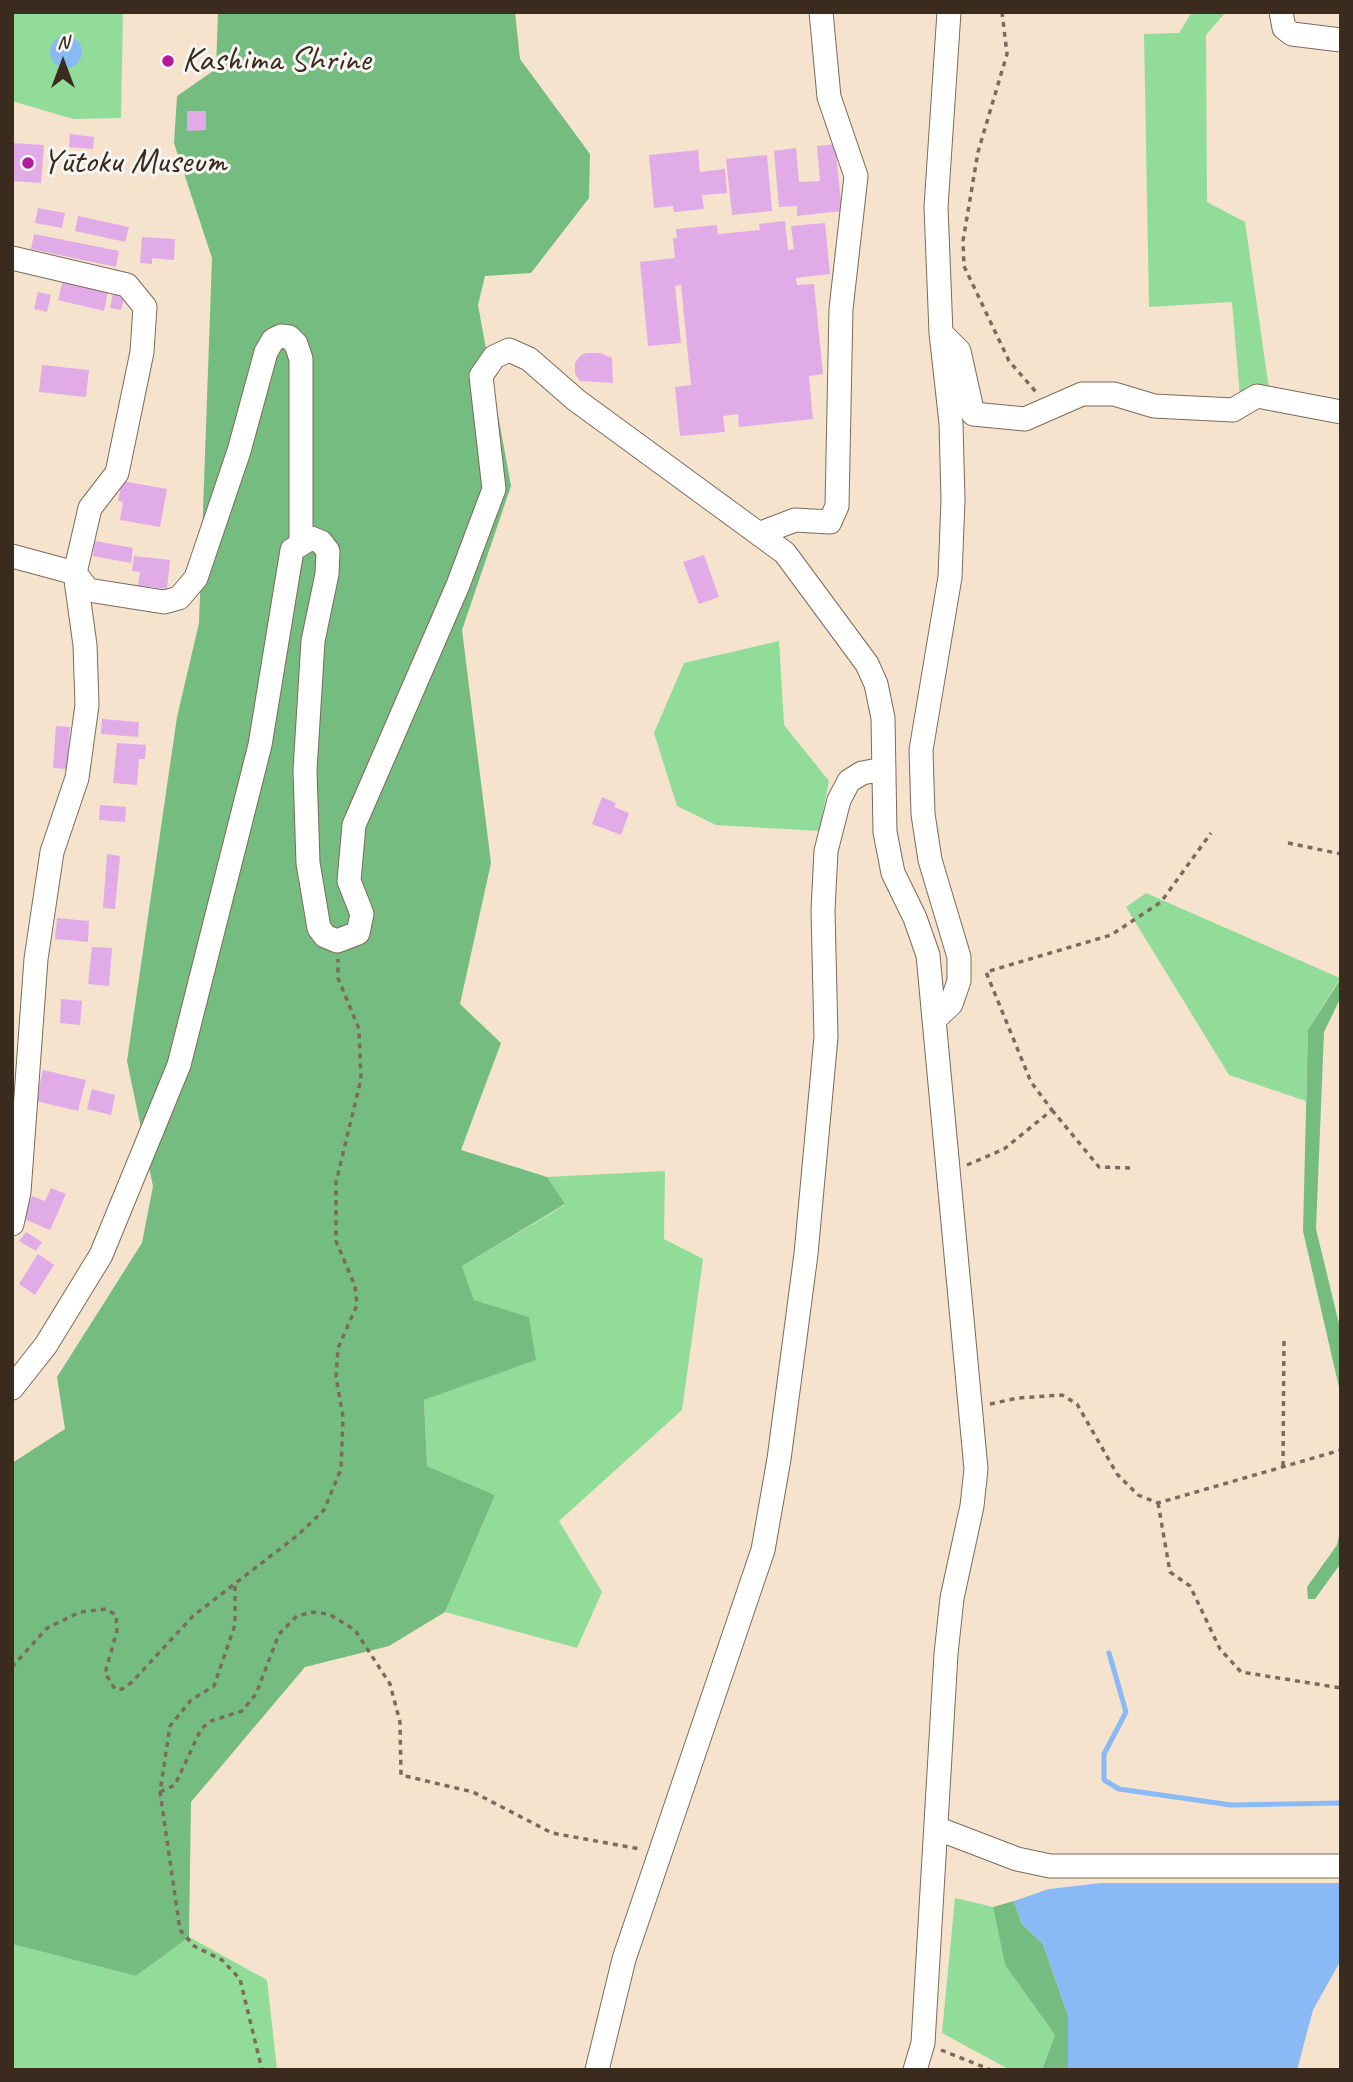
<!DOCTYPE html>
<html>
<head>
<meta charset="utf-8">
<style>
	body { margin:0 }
	#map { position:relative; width:1353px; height:2082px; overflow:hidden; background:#f5e3cd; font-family:Caveat,sans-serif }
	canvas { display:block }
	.frame { position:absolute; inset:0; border:14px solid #3b2a1e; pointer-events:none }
	.north { position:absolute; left:28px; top:28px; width:70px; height:70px; -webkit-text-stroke:5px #f6f6f2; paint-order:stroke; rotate:0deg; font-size:19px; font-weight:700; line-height:28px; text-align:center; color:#3b2a1e }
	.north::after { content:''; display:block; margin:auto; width:24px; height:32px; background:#3b2a1e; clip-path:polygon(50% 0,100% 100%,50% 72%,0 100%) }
</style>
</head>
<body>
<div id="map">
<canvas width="1353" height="2082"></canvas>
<div class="frame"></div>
<div class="north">N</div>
</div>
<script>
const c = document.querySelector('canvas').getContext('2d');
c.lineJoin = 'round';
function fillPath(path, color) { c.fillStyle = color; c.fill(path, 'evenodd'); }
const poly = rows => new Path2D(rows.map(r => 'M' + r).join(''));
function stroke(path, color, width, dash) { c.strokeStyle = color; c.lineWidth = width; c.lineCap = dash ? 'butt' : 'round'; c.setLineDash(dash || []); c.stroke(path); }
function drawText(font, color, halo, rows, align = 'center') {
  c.font = font + ' Caveat,sans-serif'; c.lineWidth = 6; c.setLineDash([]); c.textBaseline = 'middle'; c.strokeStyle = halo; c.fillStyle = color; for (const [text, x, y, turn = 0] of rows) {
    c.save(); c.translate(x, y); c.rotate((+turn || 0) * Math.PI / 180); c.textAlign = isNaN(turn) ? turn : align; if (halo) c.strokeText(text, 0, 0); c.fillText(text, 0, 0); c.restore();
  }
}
const green = poly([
	[12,12,123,12,121,118,73,119,12,101],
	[1192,12,1226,12,1206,35,1207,202,1245,222,1270,396,1240,397,1232,302,1149,307,1144,34,1179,33],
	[779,641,784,725,829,781,819,831,716,825,677,806,654,733,684,663],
	[1146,893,1340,978,1308,1030,1306,1101,1229,1075,1126,907],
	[665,1171,664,1239,703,1259,682,1410,559,1521,602,1592,577,1648,445,1612,495,1495,427,1466,424,1400,535,1360,528,1317,474,1300,462,1266,565,1205,547,1177],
	[955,1898,993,1907,1005,1965,1055,2035,1042,2070,1010,2070,942,2033],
	[189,1937,267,1980,277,2070,12,2070,12,1944,136,1976]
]);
const forest = poly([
	[218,12,515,12,520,59,590,154,589,198,531,273,485,276,478,305,511,486,462,630,491,863,460,1004,501,1043,461,1150,547,1177,565,1204,462,1266,474,1300,529,1317,536,1360,424,1400,427,1466,495,1495,445,1612,389,1646,305,1667,191,1802,189,1937,136,1976,12,1944,12,1463,65,1429,57,1377,142,1243,153,1186,127,1061,177,717,199,623,212,258,174,143,177,96,216,69],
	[1341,978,1341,997,1324,1032,1316,1229,1341,1332,1341,1396,1303,1231,1308,1030],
	[1341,1527,1341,1563,1315,1599,1308,1599,1307,1587,1337,1545],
	[1014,1901,1022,1924,1043,1944,1068,2015,1068,2070,1042,2070,1055,2035,1005,1965,993,1907]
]);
const water = poly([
	'50 52a16 16 0 1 1 32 0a16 16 0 1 1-32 0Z',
	[1101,1883,1341,1883,1341,1960,1313,2010,1297,2070,1068,2070,1068,2015,1043,1944,1022,1924,1014,1901,1049,1889]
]);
const stream = poly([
	[1109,1653,1126,1712,1104,1754,1104,1780,1119,1789,1231,1805,1341,1803]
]);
const building = poly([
	[162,54,174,54,175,67,162,67],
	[187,111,206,111,206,130,187,131],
	[70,134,94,137,93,149,69,147],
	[12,143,44,145,41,183,12,181],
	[835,144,842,211,797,216,797,206,779,207,774,151,796,148,799,182,820,181,817,146],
	[698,150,700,172,725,169,727,193,702,195,704,209,674,212,673,206,654,208,649,155],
	[767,155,772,211,732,215,726,159],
	[38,208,65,213,62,228,35,223],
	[78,216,129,227,125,242,75,231],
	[785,221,788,250,794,249,791,226,825,223,830,274,796,278,797,285,814,284,823,374,809,376,813,419,739,427,738,414,723,416,725,432,680,436,675,387,691,385,681,285,675,286,681,343,648,346,640,262,675,258,673,238,677,238,676,229,717,225,718,234,760,230,759,224],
	[34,234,119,251,116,267,31,249],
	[142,237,175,239,174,260,152,258,152,264,140,263],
	[63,280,108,291,104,311,58,300],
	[38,292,51,295,47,312,34,309],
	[113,293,125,296,121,310,110,308],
	[586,353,600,353,612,358,613,383,580,381,575,374,575,363,580,356],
	[42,365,89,370,86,397,39,392],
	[122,481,167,489,160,527,120,520,123,502,118,501],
	[95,541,133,548,131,563,93,556],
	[704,555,719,597,699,604,683,562],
	[134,556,170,560,167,589,138,586,140,572,132,571],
	[102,719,139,722,138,737,101,734],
	[56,726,70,727,67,769,53,768],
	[117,743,146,745,145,759,139,759,137,785,113,783],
	[602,797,616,803,614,807,629,813,621,835,592,824],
	[100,805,126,807,125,822,99,820],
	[107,854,120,856,115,909,103,908],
	[57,918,89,921,88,942,55,939],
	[92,947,112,948,109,986,88,984],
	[61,999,82,1001,80,1025,60,1023],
	[43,1070,86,1080,78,1111,36,1101],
	[92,1089,115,1095,111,1115,87,1109],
	[51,1188,66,1194,50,1230,22,1218,32,1196,45,1201],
	[26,1232,42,1242,36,1251,19,1241],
	[38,1254,54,1265,35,1295,19,1284]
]);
const path = poly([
	[1002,12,1007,54,978,152,963,241,964,266,1009,361,1036,392],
	[1288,843,1341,854],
	[1052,1110,1099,1167,1130,1168],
	[967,1165,1004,1149,1052,1110,1031,1082,986,972,1111,935,1161,902,1211,833],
	[990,1404,1018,1398,1062,1395,1077,1404,1117,1474,1138,1495,1158,1503,1341,1450],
	[1283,1466,1284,1336],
	[1158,1503,1170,1572,1190,1586,1220,1649,1241,1672,1341,1688],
	[235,1586,235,1625,214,1686,191,1700,170,1726,160,1792,180,1930,194,1946,222,1960,240,1979,262,2070],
	[12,1667,47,1628,80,1612,106,1609,116,1615,117,1631,105,1673,115,1689,122,1689,132,1682,193,1616,298,1535,324,1510,341,1469,343,1417,336,1377,338,1348,357,1305,355,1286,336,1241,336,1182,361,1079,359,1029,338,978,338,959],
	[160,1792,175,1785,201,1729,211,1721,242,1711,256,1694,279,1634,297,1616,312,1612,329,1614,355,1630,390,1684,400,1722,401,1775,473,1792,552,1833,640,1849],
	[941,2050,991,2070]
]);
const minor = poly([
	[1281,12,1284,28,1292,34,1341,40],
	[12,258,127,285,145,307,142,352,117,473,90,508,75,573,85,645,87,705,77,778,52,852,36,959,19,1192,12,1224],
	[941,333,959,351,973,414,1025,419,1082,394,1114,394,1154,406,1233,410,1257,396,1341,412],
	[761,533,795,520,830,522,837,506,841,309,856,176,829,97,821,12],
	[12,556,75,573,88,590,164,602,179,598,196,578,239,451,266,352,273,340,281,336,289,337,296,344,301,359,301,542],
	[935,1019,951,1004,959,981,959,957,930,860,923,814,921,750,950,577,953,500,951,423,941,333,936,207,949,12],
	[12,1388,46,1345,101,1255,179,1065,260,745,292,550,311,538,321,542,328,551,327,574,313,641,305,770,308,863,319,928,325,936,337,941,358,933,362,914,349,881,354,825,458,585,494,489,481,376,494,357,509,350,529,359,576,400,785,553,867,664,876,684,883,718,885,832,893,873,915,918,928,955,976,1469,972,1506,952,1598,946,1654,923,2043,915,2070],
	[936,1828,1017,1859,1050,1866,1341,1866],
	[597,2070,624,1959,763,1550,779,1459,806,1254,826,1037,823,910,826,851,839,800,849,781,862,773,884,769]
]);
const markers = [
	[168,61,7,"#b5179e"],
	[28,163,7,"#b5179e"]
];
const poiNames = [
	["Kashima Shrine",182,61],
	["Yūtoku Museum",42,163]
];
fillPath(green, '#91dc98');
fillPath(forest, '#74bc80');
fillPath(water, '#89baf5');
stroke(stream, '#89baf5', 5);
fillPath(building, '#e1abe8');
stroke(minor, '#7c6b5b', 25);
stroke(path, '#7c6b5b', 3.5, [5, 5]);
stroke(minor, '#fff', 23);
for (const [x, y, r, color] of markers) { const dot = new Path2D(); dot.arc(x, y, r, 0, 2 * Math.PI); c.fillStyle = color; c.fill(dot); stroke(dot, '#f6f6f2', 2.5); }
drawText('35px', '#3b2a1e', '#f6f6f2', poiNames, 'left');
</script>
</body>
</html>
